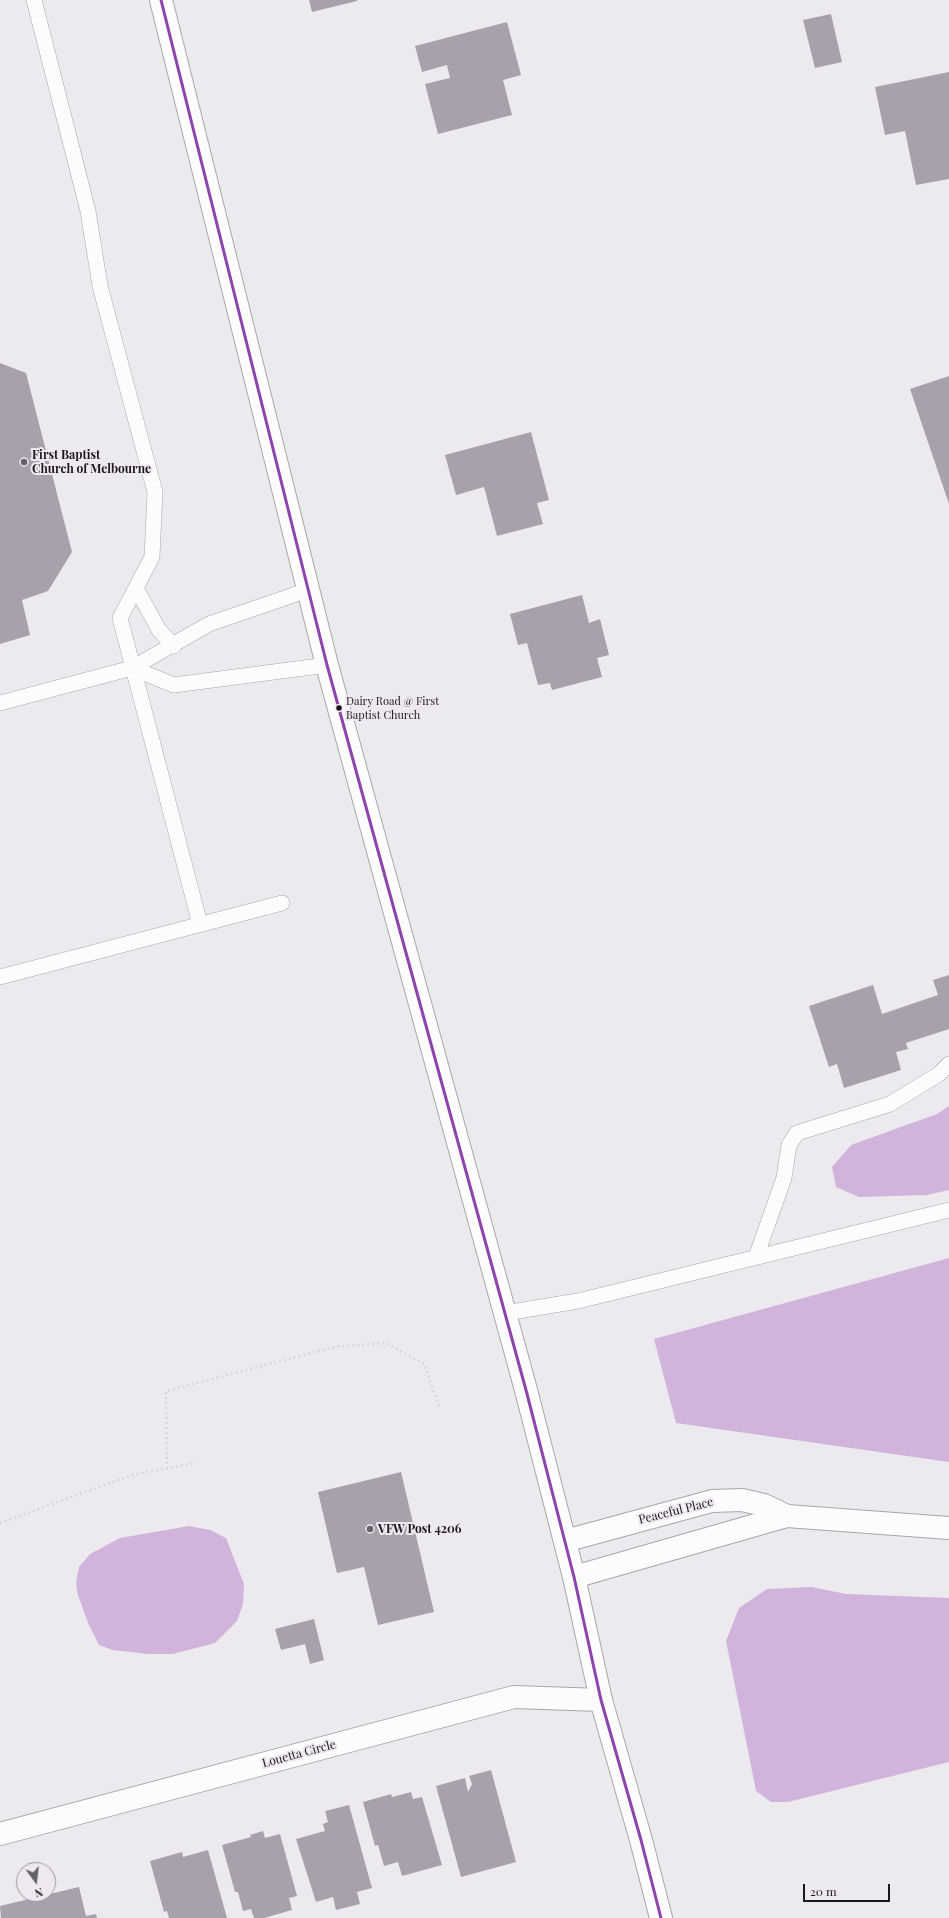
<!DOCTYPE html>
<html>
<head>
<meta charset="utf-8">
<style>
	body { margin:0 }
	#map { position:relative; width:949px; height:1918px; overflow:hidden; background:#edeaef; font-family:"Playfair Display",serif }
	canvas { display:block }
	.north { position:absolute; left:16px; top:1862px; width:40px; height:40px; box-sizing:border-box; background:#eee8f1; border:1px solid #9a959b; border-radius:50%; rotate:165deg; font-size:11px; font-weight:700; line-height:16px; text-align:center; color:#1b181b }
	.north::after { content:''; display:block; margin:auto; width:14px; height:18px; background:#646265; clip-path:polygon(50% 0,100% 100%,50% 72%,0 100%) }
	.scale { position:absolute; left:803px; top:1884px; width:87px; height:18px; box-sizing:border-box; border:2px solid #1b181b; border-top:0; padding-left:5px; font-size:12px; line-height:14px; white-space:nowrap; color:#1b181b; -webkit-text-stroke:3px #eee8f1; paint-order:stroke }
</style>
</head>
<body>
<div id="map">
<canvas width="949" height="1918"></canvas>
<div class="north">N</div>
<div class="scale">20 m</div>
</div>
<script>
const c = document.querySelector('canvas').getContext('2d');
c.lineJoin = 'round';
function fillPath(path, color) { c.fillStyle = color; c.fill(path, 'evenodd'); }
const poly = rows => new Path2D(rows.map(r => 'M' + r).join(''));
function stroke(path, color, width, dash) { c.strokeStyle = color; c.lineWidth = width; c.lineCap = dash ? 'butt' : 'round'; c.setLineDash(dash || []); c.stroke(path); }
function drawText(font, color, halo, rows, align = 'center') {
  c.font = font + ' "Playfair Display",serif'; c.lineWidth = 4; c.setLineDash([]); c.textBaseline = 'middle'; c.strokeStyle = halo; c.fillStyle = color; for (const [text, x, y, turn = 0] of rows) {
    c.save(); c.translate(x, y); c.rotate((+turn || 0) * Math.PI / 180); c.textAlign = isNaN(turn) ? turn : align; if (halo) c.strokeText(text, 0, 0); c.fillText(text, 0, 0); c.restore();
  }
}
const water = poly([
	[949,1106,949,1190,927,1195,859,1197,836,1187,832,1167,851,1145,937,1114],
	[949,1258,949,1462,676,1423,654,1339],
	[189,1526,210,1530,226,1538,244,1584,243,1604,237,1621,215,1643,173,1654,148,1654,113,1650,99,1645,88,1623,78,1595,76,1583,79,1567,90,1554,120,1538],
	[812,1587,846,1594,949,1598,949,1762,788,1802,771,1802,756,1791,726,1641,739,1608,767,1589]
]);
const building = poly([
	[309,0,357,0,357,1,312,12],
	[831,14,842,62,815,68,803,20],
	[507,22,521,75,503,80,512,115,438,134,425,84,450,78,447,65,422,72,415,46],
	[949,72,949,179,916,185,905,131,885,135,875,87],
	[0,363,26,373,72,552,48,591,22,600,30,635,0,644],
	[949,376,949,504,910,389],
	[531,432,549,500,537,503,543,524,497,536,484,487,456,495,445,455],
	[582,595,589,623,600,619,609,655,597,658,602,677,552,690,550,683,538,685,527,643,518,645,510,614],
	[949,975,949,1029,906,1043,908,1049,896,1052,901,1070,844,1088,837,1064,829,1067,809,1006,873,985,882,1014,938,995,933,980],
	[401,1472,434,1612,378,1625,364,1567,337,1573,318,1492],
	[314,1619,324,1660,310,1664,305,1644,281,1650,275,1629],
	[491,1770,516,1862,461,1877,436,1786,465,1778,468,1792,472,1784,469,1776],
	[411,1792,413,1799,422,1797,442,1865,402,1876,398,1862,384,1866,378,1845,375,1846,363,1802,391,1794,392,1797],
	[349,1805,372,1888,357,1892,360,1904,336,1910,333,1897,316,1902,296,1839,325,1831,323,1824,328,1822,325,1811],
	[263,1831,265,1838,280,1834,297,1896,289,1898,292,1910,264,1918,254,1918,251,1909,243,1911,238,1892,235,1892,222,1845,251,1837,250,1835],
	[208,1850,227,1918,169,1918,167,1911,164,1912,150,1861,182,1852,183,1857],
	[79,1887,86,1916,96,1914,97,1918,1,1918,0,1906]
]);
const path = poly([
	[167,1469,166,1391,334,1347,386,1343,424,1364,440,1409],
	[0,1523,132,1475,194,1463]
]);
const lane = poly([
	[34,0,88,211,100,286,155,492,152,557,120,618,200,924],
	[136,588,159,630,174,646],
	[132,668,174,685,327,665],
	[0,703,132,668,209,624,308,590],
	[0,977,282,903],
	[756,1257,784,1178,789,1145,797,1133,890,1104,939,1074,949,1064],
	[505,1313,578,1301,949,1210]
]);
const street = poly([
	[565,1541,712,1501,742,1500,764,1505,787,1516],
	[574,1577,787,1516,949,1528],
	[0,1834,514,1697,601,1700]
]);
const secondary = poly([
	[161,0,327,665,526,1390,574,1577,601,1700,641,1840,661,1918]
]);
const bus1 = poly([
	[161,0,327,665,526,1390,574,1577,601,1700,641,1840,661,1918]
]);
const markers = [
	[24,462,4,"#646265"],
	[339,708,3.5,"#1b181b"],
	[370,1529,4,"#646265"]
];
const busNames = [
	["Dairy Road @ First",346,702],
	["Baptist Church",346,716]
];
const poiNames = [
	["First Baptist",32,455],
	["Church of Melbourne",32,469],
	["VFW Post 4206",378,1529]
];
const streetNames = [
	["Peaceful Place",676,1511,-14],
	["Louetta Circle",299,1754,-15]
];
fillPath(water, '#d1b4db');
fillPath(building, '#a8a0ab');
stroke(lane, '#a8a6a9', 16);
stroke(street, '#a8a6a9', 24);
stroke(secondary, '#a8a6a9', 24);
stroke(path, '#d8d7d8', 2.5, [2, 3]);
stroke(lane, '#fcfcfd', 15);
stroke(street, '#fcfcfd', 22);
stroke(secondary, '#fcfcfd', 22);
stroke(bus1, '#8e44ad', 3);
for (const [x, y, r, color] of markers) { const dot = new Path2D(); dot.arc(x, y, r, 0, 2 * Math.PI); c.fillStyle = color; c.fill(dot); stroke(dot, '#eee8f1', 1.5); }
drawText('11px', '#1b181b', '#eee8f1', busNames, 'left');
drawText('bold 12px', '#1b181b', '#eee8f1', poiNames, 'left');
drawText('12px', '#1b181b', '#eee8f1', streetNames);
</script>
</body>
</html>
